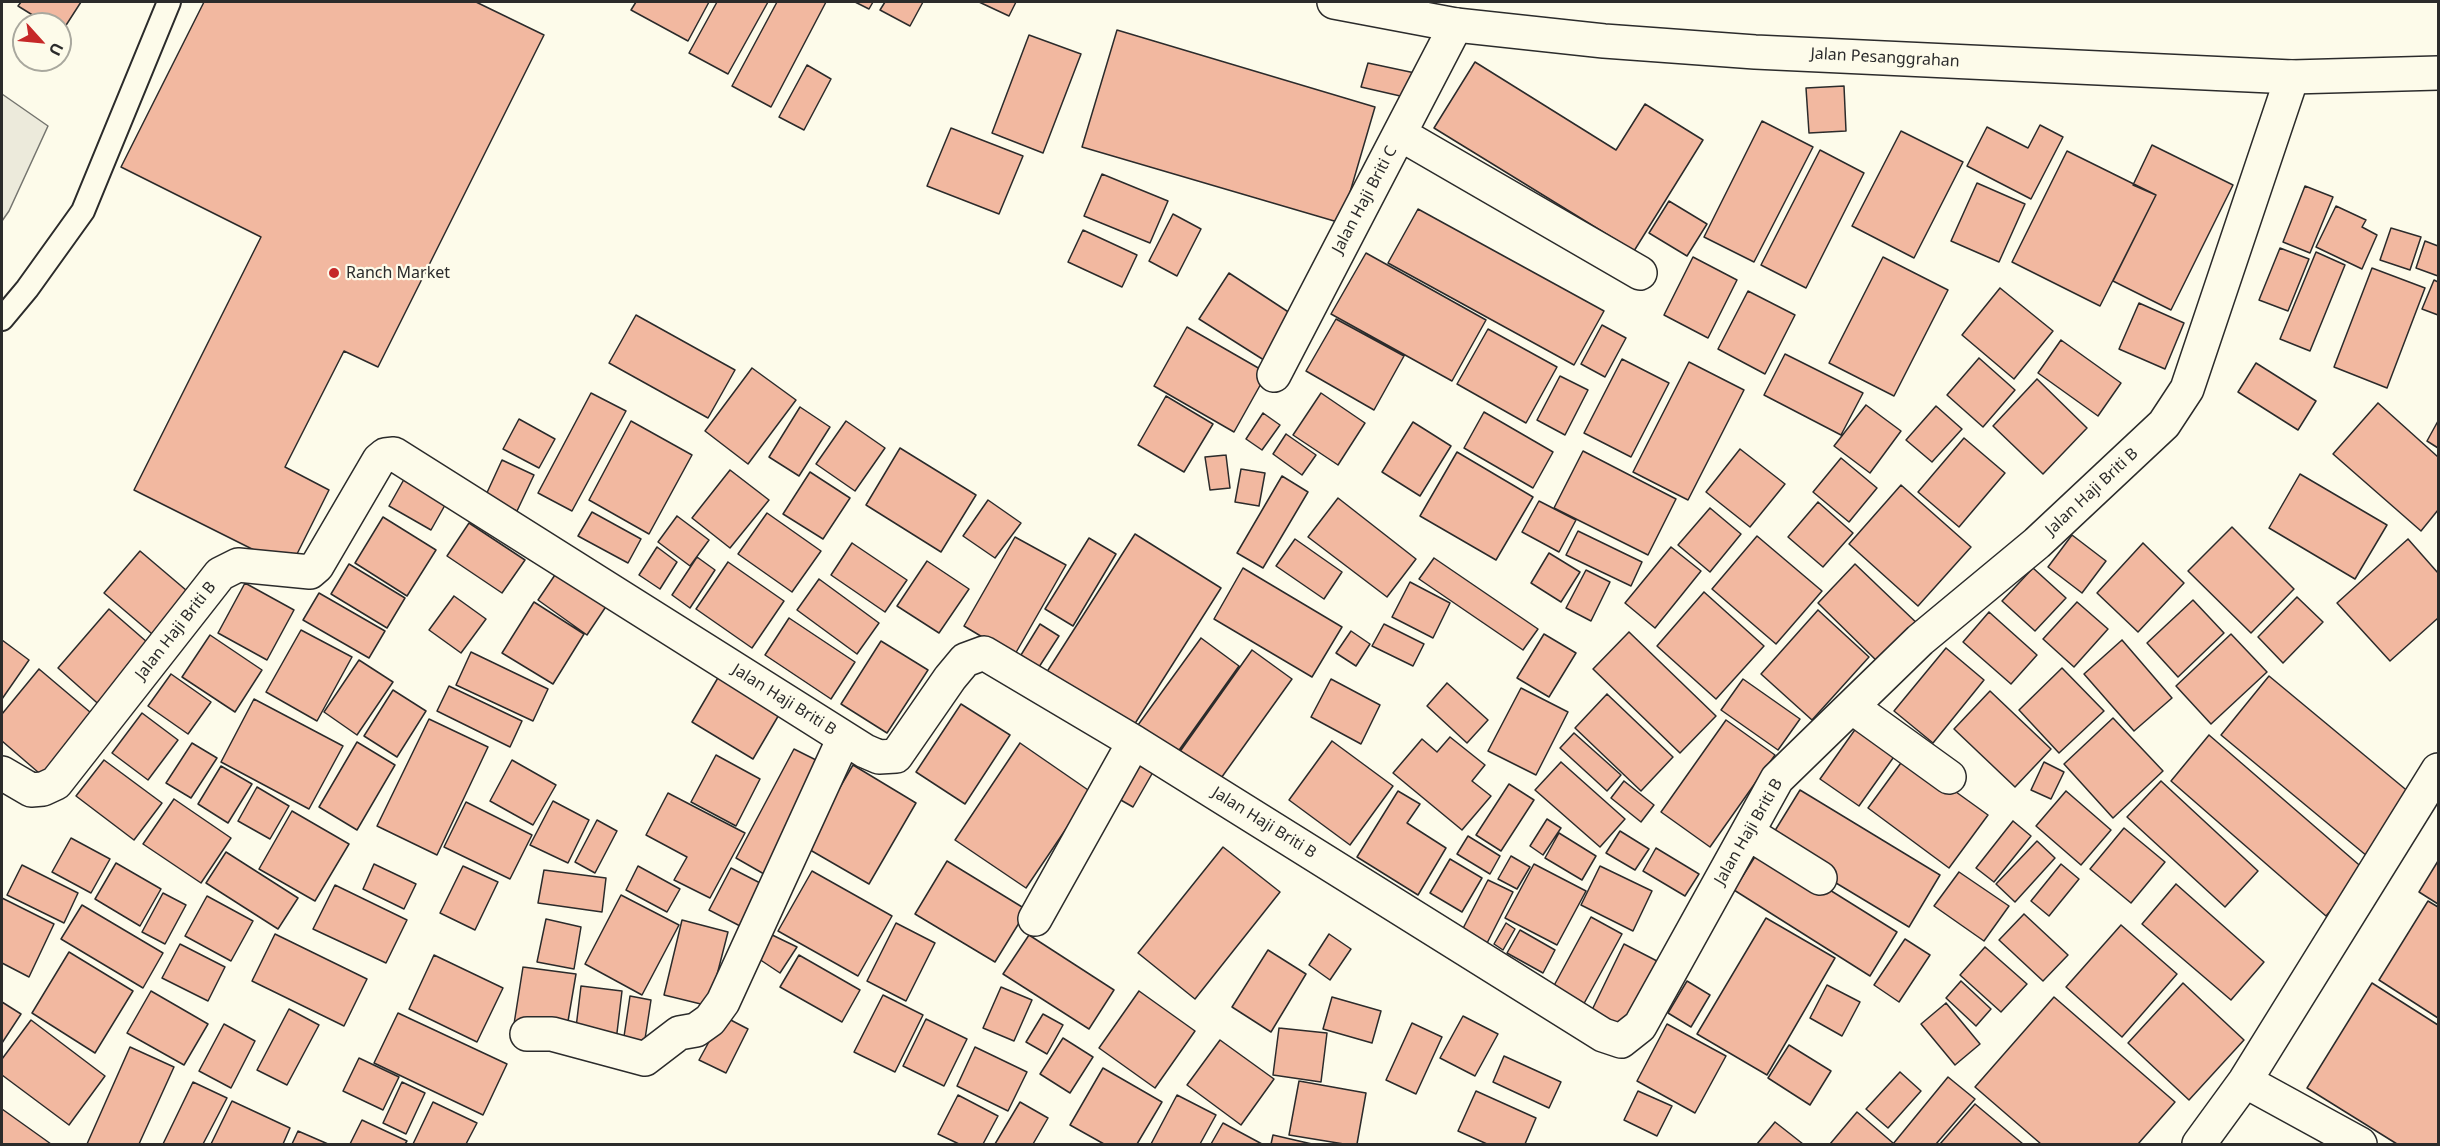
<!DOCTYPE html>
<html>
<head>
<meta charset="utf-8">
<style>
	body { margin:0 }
	#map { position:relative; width:2440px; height:1146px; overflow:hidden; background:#fdfbea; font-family:"Noto Sans",sans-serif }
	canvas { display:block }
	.frame { position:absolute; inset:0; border:3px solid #2b2b2b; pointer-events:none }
	.north { position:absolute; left:12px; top:12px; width:60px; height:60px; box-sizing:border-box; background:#fdfbea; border:2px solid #a9a89e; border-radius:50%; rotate:117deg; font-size:16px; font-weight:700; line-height:24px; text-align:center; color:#2b2b2b }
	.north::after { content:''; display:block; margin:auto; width:21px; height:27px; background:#c62828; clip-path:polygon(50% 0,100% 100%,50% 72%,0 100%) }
</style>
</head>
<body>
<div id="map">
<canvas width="2440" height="1146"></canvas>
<div class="frame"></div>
<div class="north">U</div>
</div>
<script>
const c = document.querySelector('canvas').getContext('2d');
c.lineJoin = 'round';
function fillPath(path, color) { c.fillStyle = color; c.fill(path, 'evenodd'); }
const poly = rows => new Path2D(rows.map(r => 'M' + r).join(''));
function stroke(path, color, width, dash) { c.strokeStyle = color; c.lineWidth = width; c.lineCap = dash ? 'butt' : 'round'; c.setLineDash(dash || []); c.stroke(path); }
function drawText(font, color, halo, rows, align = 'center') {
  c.font = font + ' "Noto Sans",sans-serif'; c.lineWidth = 4.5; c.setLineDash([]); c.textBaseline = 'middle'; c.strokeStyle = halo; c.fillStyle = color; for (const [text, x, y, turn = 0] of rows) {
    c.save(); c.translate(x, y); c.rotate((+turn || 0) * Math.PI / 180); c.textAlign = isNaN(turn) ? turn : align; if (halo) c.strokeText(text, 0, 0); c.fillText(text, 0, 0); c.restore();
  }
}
const parking = poly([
	[2,94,48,126,9,211,2,221,2,94]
]);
const building = poly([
	[21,2,81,2,61,33,60,24,47,24,18,6,21,2],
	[204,2,476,2,544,35,378,367,344,351,285,467,329,490,290,568,134,490,261,237,121,167,204,2],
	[636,2,709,2,688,41,631,10,636,2],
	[717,2,768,2,728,74,689,53,717,2],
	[777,2,826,2,771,107,732,86,777,2],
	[855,2,873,2,869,9,855,2],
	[885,2,923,2,910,26,880,10,885,2],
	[979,2,1016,2,1009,16,979,2],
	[1117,30,1375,107,1341,223,1082,147,1117,30],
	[1029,35,1081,54,1043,153,992,133,1029,35],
	[1475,62,1616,150,1645,104,1703,140,1634,251,1434,128,1475,62],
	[1368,63,1415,73,1409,98,1361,87,1368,63],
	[807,65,831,79,804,130,779,117,807,65],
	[1844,86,1846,131,1809,133,1806,88,1844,86],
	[1762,121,1813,147,1754,262,1704,237,1762,121],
	[2040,125,2063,137,2031,199,1967,166,1987,127,2028,148,2040,125],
	[951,128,1023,156,999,214,927,186,951,128],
	[1901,131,1963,162,1914,258,1852,226,1901,131],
	[2152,145,2233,185,2171,310,2113,281,2156,195,2133,185,2152,145],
	[1820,150,1864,173,1806,288,1761,265,1820,150],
	[2067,151,2156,195,2100,306,2012,262,2067,151],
	[1102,174,1168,201,1150,243,1084,216,1102,174],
	[1977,183,2025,204,1999,262,1951,241,1977,183],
	[2305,186,2333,197,2310,253,2283,242,2305,186],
	[1669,201,1707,224,1687,256,1649,233,1669,201],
	[2336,206,2366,220,2362,227,2377,235,2362,269,2316,247,2336,206],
	[1418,209,1604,311,1574,365,1388,263,1418,209],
	[1173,214,1201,229,1177,276,1149,261,1173,214],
	[2391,228,2421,237,2410,270,2380,260,2391,228],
	[1083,230,1137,255,1122,287,1068,262,1083,230],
	[2425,241,2438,246,2438,276,2416,268,2425,241],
	[2280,248,2309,259,2288,311,2259,300,2280,248],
	[2316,252,2345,265,2310,351,2280,339,2316,252],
	[1366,253,1486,320,1452,381,1331,314,1366,253],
	[1693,257,1737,280,1708,338,1664,315,1693,257],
	[1883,257,1948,290,1894,396,1829,363,1883,257],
	[2372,268,2425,288,2387,388,2334,367,2372,268],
	[1229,273,1296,317,1267,362,1199,319,1229,273],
	[2434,280,2438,282,2438,315,2422,309,2434,280],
	[2000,288,2053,331,2014,379,1962,335,2000,288],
	[1748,291,1795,315,1765,374,1718,349,1748,291],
	[2139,303,2184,323,2165,369,2119,349,2139,303],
	[636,315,735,370,708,418,609,363,636,315],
	[1336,319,1404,356,1374,410,1306,371,1336,319],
	[1602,325,1626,338,1605,377,1581,364,1602,325],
	[1187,327,1267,373,1234,432,1154,386,1187,327],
	[1488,329,1557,367,1526,423,1457,384,1488,329],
	[2061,340,2121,383,2098,416,2038,373,2061,340],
	[1785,354,1863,393,1841,435,1764,395,1785,354],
	[1979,358,2015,390,1983,427,1947,395,1979,358],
	[1622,359,1669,383,1631,457,1584,433,1622,359],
	[1689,362,1744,390,1688,500,1633,472,1689,362],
	[2256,363,2316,401,2298,430,2238,392,2256,363],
	[752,368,796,400,748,464,705,431,752,368],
	[1560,376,1588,390,1565,435,1537,420,1560,376],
	[2037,379,2087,428,2043,474,1993,426,2037,379],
	[591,393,626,411,572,511,538,493,591,393],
	[1321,393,1365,423,1338,465,1293,435,1321,393],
	[1166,396,1213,424,1184,472,1138,445,1166,396],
	[2378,403,2438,457,2438,510,2421,531,2333,454,2378,403],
	[1866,405,1901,431,1870,473,1834,446,1866,405],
	[1936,406,1962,429,1932,462,1906,440,1936,406],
	[800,407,830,427,799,476,769,457,800,407],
	[1484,412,1553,452,1533,488,1464,448,1484,412],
	[1263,413,1280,425,1262,450,1246,439,1263,413],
	[519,419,555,439,539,468,503,449,519,419],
	[631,421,692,455,649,534,589,500,631,421],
	[846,421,885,448,855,491,816,464,846,421],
	[2438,421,2438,448,2427,441,2438,421],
	[1413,422,1451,446,1420,496,1382,472,1413,422],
	[1286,434,1316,455,1302,475,1273,454,1286,434],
	[1964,438,2005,473,1959,527,1918,492,1964,438],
	[900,448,976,495,941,552,866,505,900,448],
	[1740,449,1785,484,1750,527,1706,492,1740,449],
	[1583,451,1676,499,1648,555,1554,508,1583,451],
	[1457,452,1533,497,1496,560,1420,516,1457,452],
	[1226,455,1230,488,1210,490,1205,457,1226,455],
	[1841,458,1877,488,1849,522,1813,492,1841,458],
	[502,460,534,475,517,511,485,497,502,460],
	[1241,469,1265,473,1259,506,1235,502,1241,469],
	[730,470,769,500,730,548,692,518,730,470],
	[810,472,850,498,823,539,783,514,810,472],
	[407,474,449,498,431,530,389,506,407,474],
	[2300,474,2387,525,2355,579,2269,528,2300,474],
	[1282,476,1308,492,1263,568,1237,553,1282,476],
	[1901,485,1971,547,1918,606,1849,544,1901,485],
	[1338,498,1416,559,1387,597,1308,537,1338,498],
	[988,500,1021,523,995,558,963,536,988,500],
	[1539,501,1576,520,1559,552,1522,532,1539,501],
	[1818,502,1853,533,1823,567,1788,537,1818,502],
	[1710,508,1741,534,1710,572,1678,545,1710,508],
	[592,512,641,539,628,563,578,536,592,512],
	[767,513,821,551,792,592,738,554,767,513],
	[677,516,709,540,690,566,658,542,677,516],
	[383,517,436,550,407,596,355,563,383,517],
	[469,523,525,560,502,593,447,556,469,523],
	[2232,527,2294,589,2251,633,2188,571,2232,527],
	[1578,531,1642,562,1631,586,1566,555,1578,531],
	[1135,534,1221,588,1129,733,1043,678,1135,534],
	[2072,535,2106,561,2082,593,2048,567,2072,535],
	[1757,536,1822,591,1776,644,1712,589,1757,536],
	[1015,537,1066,565,1014,656,964,626,1015,537],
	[1089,538,1116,554,1073,626,1045,609,1089,538],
	[1295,539,1342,572,1324,599,1276,566,1295,539],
	[2408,539,2438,573,2438,618,2390,661,2337,603,2408,539],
	[852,543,907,580,885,612,831,575,852,543],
	[2143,543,2184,583,2138,632,2097,593,2143,543],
	[657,547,677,562,660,589,639,575,657,547],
	[1671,547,1701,571,1655,628,1625,603,1671,547],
	[140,551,193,596,158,639,104,593,140,551],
	[1549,553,1580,572,1561,602,1531,583,1549,553],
	[697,557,715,570,690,608,672,595,697,557],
	[1434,558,1538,629,1523,650,1419,579,1434,558],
	[927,561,969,589,939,633,897,606,927,561],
	[728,562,784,601,752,648,696,609,728,562],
	[349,564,405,598,387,628,331,594,349,564],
	[1855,564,1922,628,1884,668,1818,603,1855,564],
	[1243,568,1342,627,1312,677,1214,619,1243,568],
	[2033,568,2066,598,2035,631,2002,601,2033,568],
	[559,569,609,602,587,635,538,600,559,569],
	[1586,570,1610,582,1591,621,1566,608,1586,570],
	[819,579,879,623,857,654,797,610,819,579],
	[1410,582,1450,603,1433,638,1392,617,1410,582],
	[245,583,294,610,267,660,218,633,245,583],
	[1704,592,1764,646,1716,699,1657,646,1704,592],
	[319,593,385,631,369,658,303,620,319,593],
	[454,596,486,619,461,653,429,630,454,596],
	[2297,597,2323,622,2283,663,2258,637,2297,597],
	[2193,600,2224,633,2178,677,2147,643,2193,600],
	[534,602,584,634,553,684,502,653,534,602],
	[2077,602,2108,629,2074,667,2043,639,2077,602],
	[109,609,155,649,104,709,58,668,109,609],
	[1818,610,1869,657,1812,720,1761,674,1818,610],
	[1989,612,2037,655,2011,684,1963,642,1989,612],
	[789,618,855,662,831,699,765,655,789,618],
	[1040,624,1059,636,1039,667,1021,655,1040,624],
	[1384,624,1424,644,1413,666,1372,646,1384,624],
	[301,630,352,657,317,721,266,692,301,630],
	[1351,631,1370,644,1356,666,1336,653,1351,631],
	[1629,632,1716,716,1680,753,1593,669,1629,632],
	[1544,634,1576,653,1549,697,1517,678,1544,634],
	[2231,634,2267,672,2211,724,2176,686,2231,634],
	[210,635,262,670,235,712,182,677,210,635],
	[1201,638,1239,666,1177,753,1138,725,1201,638],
	[2,640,29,660,2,699,2,640],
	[2122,640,2172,698,2134,731,2084,674,2122,640],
	[881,641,928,670,887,733,841,704,881,641],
	[1946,648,1984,680,1933,743,1894,711,1946,648],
	[1252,650,1292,679,1214,788,1174,760,1252,650],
	[471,652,548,689,533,721,456,685,471,652],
	[359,660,393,682,357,735,324,712,359,660],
	[2062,668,2104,711,2059,753,2019,710,2062,668],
	[39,669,97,718,46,779,2,741,2,714,39,669],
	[171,674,211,702,188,734,148,706,171,674],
	[719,676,780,713,753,759,692,722,719,676],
	[2269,676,2416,798,2367,856,2221,735,2269,676],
	[1331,679,1380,705,1361,744,1311,717,1331,679],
	[1743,679,1800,719,1778,750,1721,710,1743,679],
	[1447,683,1488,720,1467,743,1427,706,1447,683],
	[449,686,522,721,510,747,437,711,449,686],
	[1521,688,1568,712,1536,775,1488,751,1521,688],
	[393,690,426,711,397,757,364,736,393,690],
	[1990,691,2051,749,2015,787,1954,729,1990,691],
	[1607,694,1673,757,1641,791,1575,728,1607,694],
	[254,699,343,746,309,809,221,762,254,699],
	[961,704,1010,735,965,804,916,772,961,704],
	[142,713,178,740,148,780,112,753,142,713],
	[2113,718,2163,771,2113,818,2064,764,2113,718],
	[429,719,488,747,437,855,377,826,429,719],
	[1726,720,1775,755,1710,847,1661,812,1726,720],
	[1859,724,1898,751,1859,806,1820,779,1859,724],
	[1574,733,1621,775,1607,791,1560,748,1574,733],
	[2209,735,2365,870,2326,916,2171,781,2209,735],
	[1450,737,1485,765,1472,781,1491,796,1462,830,1393,773,1422,739,1437,752,1450,737],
	[1332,741,1393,786,1350,845,1289,800,1332,741],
	[357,742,395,765,357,830,319,807,357,742],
	[192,743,217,758,191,798,166,783,192,743],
	[1020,743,1091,792,1026,888,955,840,1020,743],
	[794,749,822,763,764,874,736,858,794,749],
	[716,755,760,779,736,826,691,802,716,755],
	[1906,756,1988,815,1949,868,1868,808,1906,756],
	[104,760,162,803,134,840,76,796,104,760],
	[512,760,556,785,533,825,490,801,512,760],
	[1132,760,1153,772,1133,807,1112,795,1132,760],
	[1561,762,1625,819,1600,847,1535,790,1561,762],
	[2044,762,2064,772,2051,799,2031,790,2044,762],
	[853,765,916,803,869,884,805,847,853,765],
	[221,766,252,784,228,823,198,804,221,766],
	[1624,781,1654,805,1641,822,1611,798,1624,781],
	[2161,781,2258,871,2225,907,2127,817,2161,781],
	[1509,784,1534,800,1501,851,1476,835,1509,784],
	[257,787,289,806,270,839,238,821,257,787],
	[1800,790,1940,875,1909,927,1768,842,1800,790],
	[1398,791,1420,804,1407,823,1446,848,1418,895,1357,857,1398,791],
	[2066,791,2111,830,2081,865,2036,826,2066,791],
	[668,793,745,833,710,898,674,880,687,857,646,835,668,793],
	[174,799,231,838,201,883,143,844,174,799],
	[553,801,589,820,568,863,530,845,553,801],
	[466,802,532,835,510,879,444,847,466,802],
	[292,811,349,844,315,901,259,869,292,811],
	[1547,819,1561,828,1543,855,1530,846,1547,819],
	[597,820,617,831,595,873,575,862,597,820],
	[2013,821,2031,836,1994,882,1976,868,2013,821],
	[2124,828,2165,862,2131,903,2090,869,2124,828],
	[1620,831,1649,849,1635,870,1606,853,1620,831],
	[1559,833,1596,856,1582,880,1545,858,1559,833],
	[1468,836,1500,856,1490,874,1457,854,1468,836],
	[71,838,110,859,91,893,52,872,71,838],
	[2037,841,2055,858,2015,902,1996,884,2037,841],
	[1223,847,1280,892,1195,999,1138,953,1223,847],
	[1761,847,1897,932,1870,976,1734,890,1761,847],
	[1656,848,1699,874,1685,896,1643,871,1656,848],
	[226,852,298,898,278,929,206,883,226,852],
	[1511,856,1530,867,1517,889,1498,879,1511,856],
	[1450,859,1482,878,1462,912,1430,893,1450,859],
	[947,861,1027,910,995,962,915,914,947,861],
	[2438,861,2438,904,2419,892,2438,861],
	[116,863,161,889,140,926,95,899,116,863],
	[374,864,416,884,404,909,363,889,374,864],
	[1534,864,1586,891,1557,945,1505,918,1534,864],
	[2061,864,2079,879,2049,916,2031,901,2061,864],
	[22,865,78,893,64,923,7,895,22,865],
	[463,866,498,882,475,930,440,913,463,866],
	[638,866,680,889,667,912,626,890,638,866],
	[1600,866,1652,891,1633,931,1581,905,1600,866],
	[731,868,764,885,742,927,709,910,731,868],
	[544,870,606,878,602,912,538,903,544,870],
	[812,871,892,916,858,976,778,931,812,871],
	[1959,872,2009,906,1984,941,1934,906,1959,872],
	[1488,880,1513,892,1482,953,1457,940,1488,880],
	[2176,884,2264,962,2231,1000,2142,924,2176,884],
	[335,885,407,920,386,963,313,929,335,885],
	[163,893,186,905,165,944,142,932,163,893],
	[621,895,679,925,642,995,585,964,621,895],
	[207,896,253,921,231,961,185,936,207,896],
	[2,898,54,924,29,977,2,963,2,898],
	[2428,901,2438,907,2438,1018,2379,980,2428,901],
	[82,905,163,953,143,988,61,939,82,905],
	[2024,914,2068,955,2043,981,1999,940,2024,914],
	[1591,917,1622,934,1581,1009,1550,993,1591,917],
	[1766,918,1835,958,1767,1075,1697,1034,1766,918],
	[546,919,581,927,574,969,537,962,546,919],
	[682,920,728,932,709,1006,664,995,682,920],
	[896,923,935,943,906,1001,867,981,896,923],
	[1506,923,1515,929,1503,950,1494,944,1506,923],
	[2121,925,2177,974,2122,1037,2066,987,2121,925],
	[1520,930,1555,950,1543,973,1507,953,1520,930],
	[764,931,797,947,780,973,753,955,764,931],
	[275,934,367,979,344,1026,252,981,275,934],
	[1329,934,1351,949,1330,980,1309,965,1329,934],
	[1029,935,1114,990,1089,1029,1003,974,1029,935],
	[1905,939,1930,955,1899,1002,1874,985,1905,939],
	[180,944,225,967,208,1001,162,978,180,944],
	[1624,944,1657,961,1623,1028,1591,1012,1624,944],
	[1985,947,2027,984,2001,1012,1960,975,1985,947],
	[1268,950,1306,974,1271,1032,1232,1007,1268,950],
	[69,952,133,991,95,1053,32,1013,69,952],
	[434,955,503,988,477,1042,409,1009,434,955],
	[799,955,860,990,842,1022,780,987,799,955],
	[523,967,576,974,566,1033,514,1024,523,967],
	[1687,981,1710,995,1691,1027,1668,1013,1687,981],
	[1961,981,1991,1009,1976,1026,1946,998,1961,981],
	[2183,983,2244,1040,2189,1100,2128,1043,2183,983],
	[2372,983,2438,1025,2438,1144,2397,1144,2307,1088,2372,983],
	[1827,985,1860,1002,1842,1036,1810,1018,1827,985],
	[581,986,622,991,616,1041,575,1036,581,986],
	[1001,987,1032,1000,1014,1041,983,1028,1001,987],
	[151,991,208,1024,184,1065,127,1033,151,991],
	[1139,991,1195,1031,1155,1088,1099,1048,1139,991],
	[883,995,923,1015,895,1072,854,1052,883,995],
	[630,996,651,1000,643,1052,622,1050,630,996],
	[1332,997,1381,1011,1372,1043,1323,1029,1332,997],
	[2054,997,2175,1102,2138,1144,2041,1144,1975,1087,2054,997],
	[2,1002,21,1014,2,1043,2,1002],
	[1946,1003,1980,1044,1955,1065,1921,1024,1946,1003],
	[289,1009,319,1025,287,1085,257,1070,289,1009],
	[398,1013,507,1064,483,1115,374,1063,398,1013],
	[1043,1014,1063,1025,1047,1054,1026,1042,1043,1014],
	[723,1016,748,1029,726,1073,699,1060,723,1016],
	[1463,1016,1498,1034,1475,1076,1440,1058,1463,1016],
	[926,1019,967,1039,944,1086,903,1066,926,1019],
	[31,1020,105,1076,69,1125,2,1075,2,1059,31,1020],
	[1412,1023,1442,1037,1416,1094,1386,1080,1412,1023],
	[224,1024,255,1041,231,1088,199,1071,224,1024],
	[1667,1024,1726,1056,1695,1113,1637,1081,1667,1024],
	[1279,1028,1327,1033,1321,1082,1273,1075,1279,1028],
	[1063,1038,1093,1057,1070,1093,1040,1074,1063,1038],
	[1220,1040,1274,1079,1241,1125,1187,1085,1220,1040],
	[1789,1045,1831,1071,1810,1105,1768,1078,1789,1045],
	[130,1047,174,1067,139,1144,87,1144,130,1047],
	[975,1047,1027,1072,1008,1111,957,1086,975,1047],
	[1504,1056,1561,1082,1549,1108,1493,1082,1504,1056],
	[359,1058,399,1077,383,1110,343,1091,359,1058],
	[1103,1068,1162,1102,1137,1144,1104,1144,1070,1125,1103,1068],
	[1900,1072,1921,1091,1888,1128,1866,1109,1900,1072],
	[1948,1077,1975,1099,1936,1144,1893,1144,1948,1077],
	[1299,1081,1366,1093,1357,1144,1344,1144,1289,1135,1299,1081],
	[193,1082,227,1098,203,1144,163,1144,193,1082],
	[402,1082,425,1093,406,1134,383,1123,402,1082],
	[1476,1091,1536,1118,1525,1144,1487,1144,1458,1131,1476,1091],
	[1638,1091,1672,1106,1657,1136,1624,1120,1638,1091],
	[958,1095,998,1116,983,1144,959,1144,938,1134,958,1095],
	[1177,1095,1216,1115,1200,1144,1151,1144,1177,1095],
	[232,1101,290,1128,283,1144,211,1144,232,1101],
	[433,1102,477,1123,466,1144,413,1144,433,1102],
	[1020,1102,1048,1118,1033,1144,995,1144,1020,1102],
	[1975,1104,2023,1144,1940,1144,1975,1104],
	[2,1109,51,1144,2,1144,2,1109],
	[1857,1112,1893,1143,1891,1144,1830,1144,1857,1112],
	[362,1120,407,1141,405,1144,350,1144,362,1120],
	[1775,1122,1803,1144,1757,1144,1775,1122],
	[1223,1123,1262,1144,1211,1144,1223,1123],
	[298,1131,328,1144,292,1144,298,1131],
	[1273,1135,1312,1144,1271,1144,1273,1135]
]);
const service = poly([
	[2,319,27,289,83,211,169,2]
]);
const minor = poly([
	[1400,134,1640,273],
	[1274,375,1456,25],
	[1852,707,1949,777],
	[2,773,31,790,43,789,56,783,220,574,238,565,310,572,317,566,379,460,385,455,394,454,865,751,879,757,896,756,950,678,965,660,984,653,1134,742,1603,1035,1621,1041,1640,1026,1777,779,1920,640,2037,543,2164,424,2187,389,2292,77],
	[1748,833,1820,878],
	[1035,919,1134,742],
	[527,1034,552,1034,645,1059,679,1033,696,1030,710,1020,723,1002,844,738],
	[2245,1081,2360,1144],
	[2199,1144,2245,1081,2438,770]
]);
const secondary = poly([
	[1334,2,1456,25,1604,41,1755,52,2292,77,2438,73]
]);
const markers = [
	[334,273,6,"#c62828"]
];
const streetNames = [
	["Jalan Pesanggrahan",1885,58,3],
	["Jalan Haji Briti C",1365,200,-62],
	["Jalan Haji Briti B",2092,492,-43],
	["Jalan Haji Briti B",176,631,-52],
	["Jalan Haji Briti B",784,700,32],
	["Jalan Haji Briti B",1264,823,32],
	["Jalan Haji Briti B",1749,832,-60]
];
const poiNames = [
	["Ranch Market",346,273]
];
fillPath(parking, '#eceadb');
stroke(parking, '#74746e', 1.5);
fillPath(building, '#f2b8a0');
stroke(building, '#2b2b2b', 1.5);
stroke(service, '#2b2b2b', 26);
stroke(minor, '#2b2b2b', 36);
stroke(secondary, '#2b2b2b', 36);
stroke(service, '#fdfbea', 22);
stroke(minor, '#fdfbea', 33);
stroke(secondary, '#fdfbea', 33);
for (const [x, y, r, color] of markers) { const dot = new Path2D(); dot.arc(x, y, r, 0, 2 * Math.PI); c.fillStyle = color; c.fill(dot); stroke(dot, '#fdfbea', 2); }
drawText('16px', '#2b2b2b', '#fdfbea', streetNames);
drawText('16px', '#2b2b2b', '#fdfbea', poiNames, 'left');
</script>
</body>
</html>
